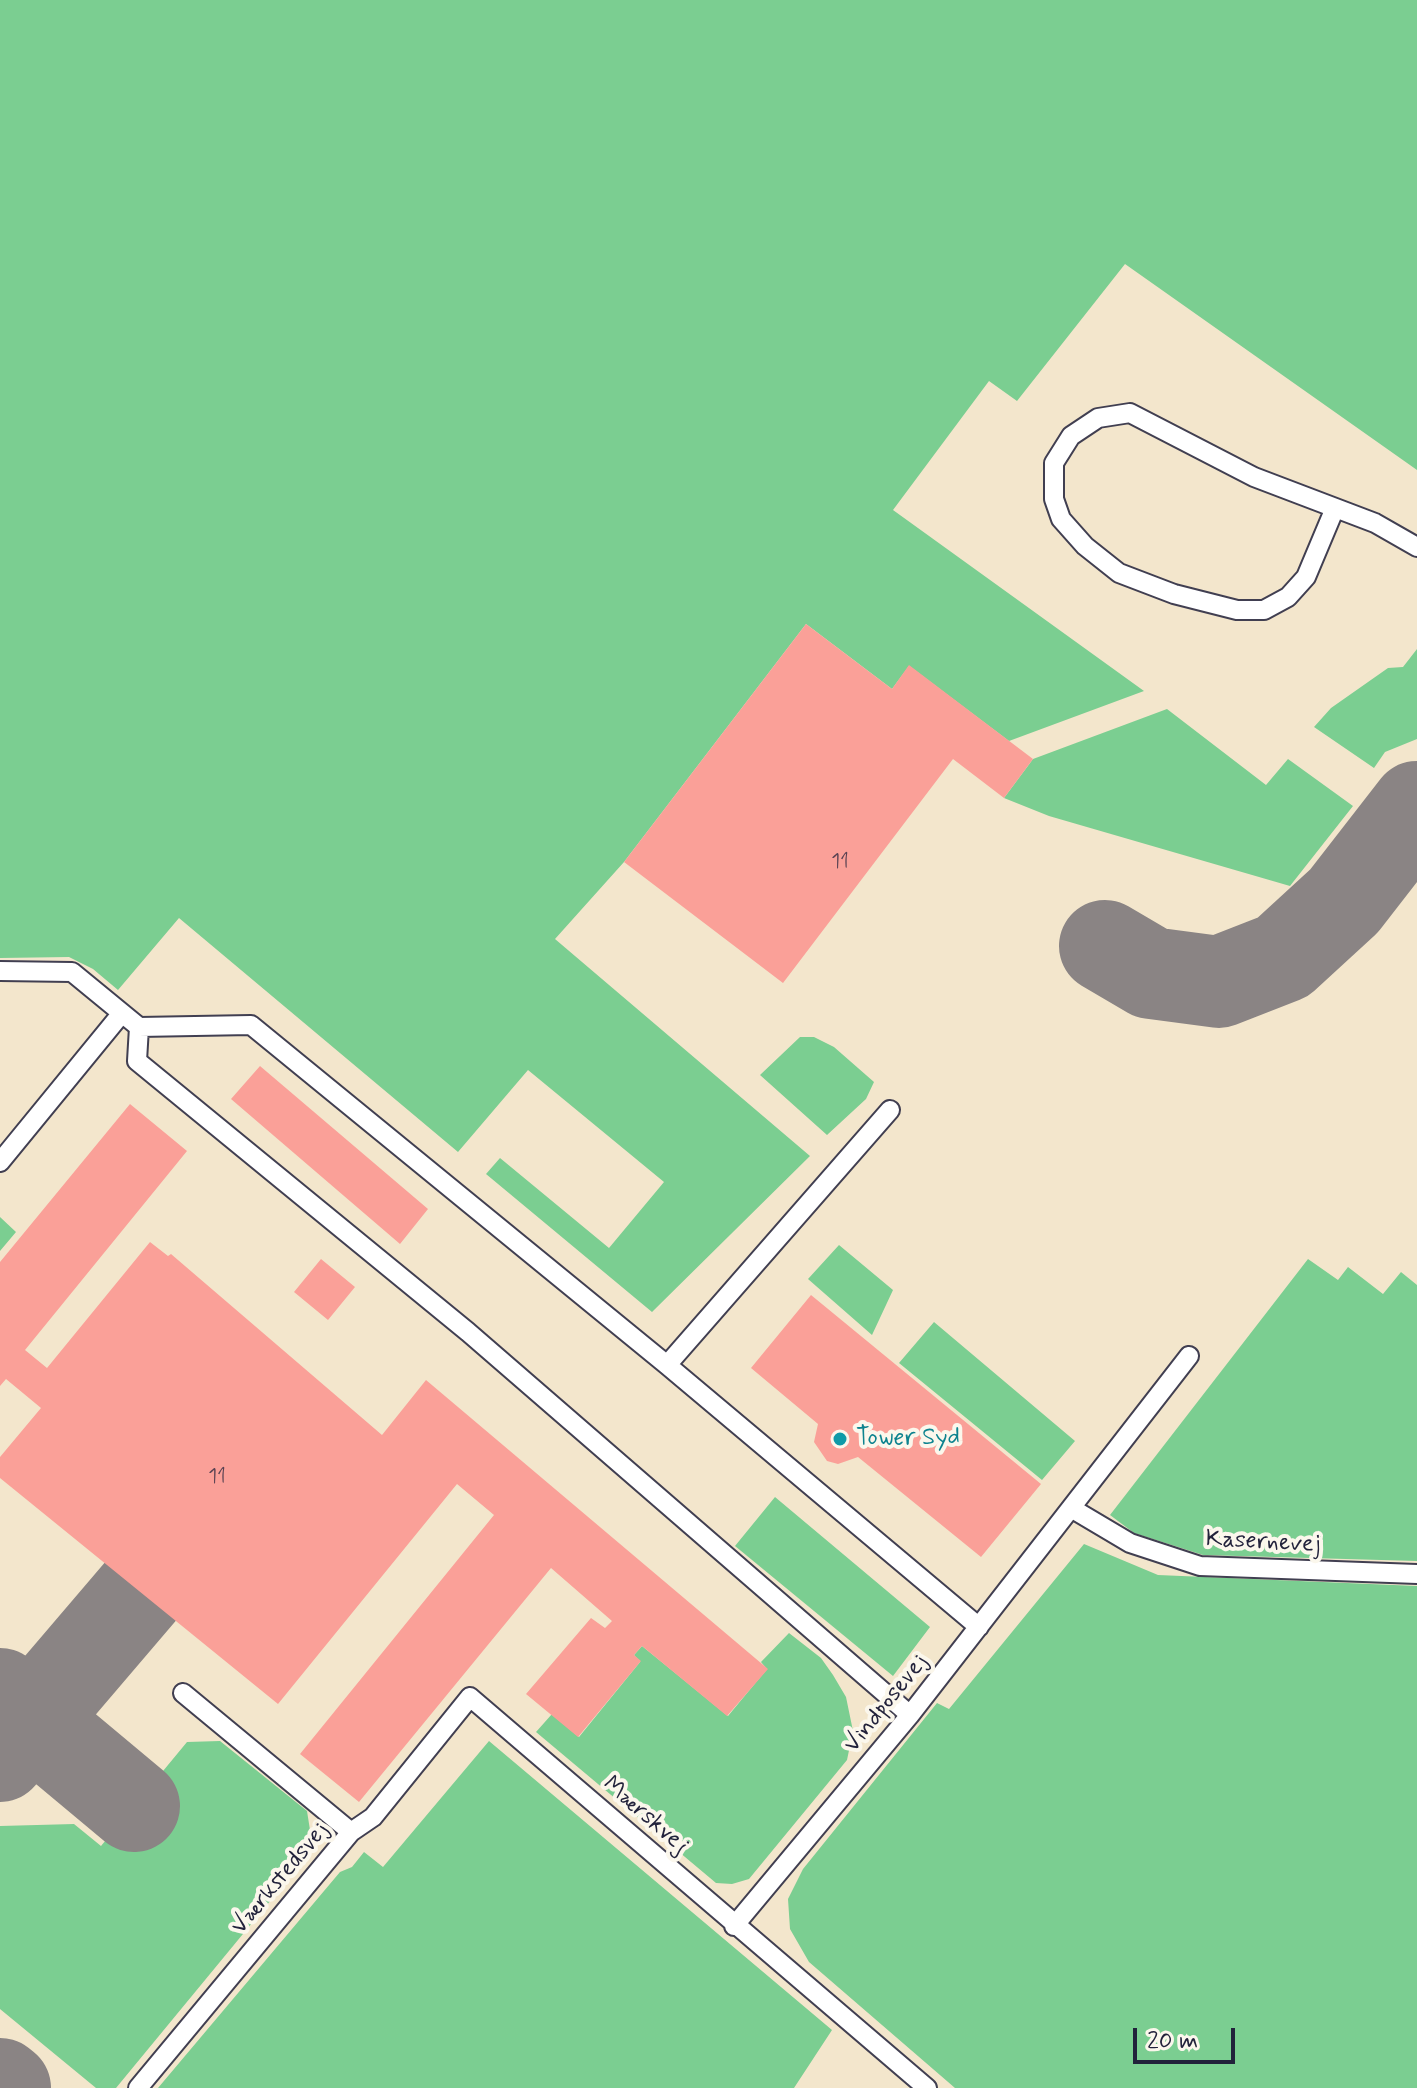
<!DOCTYPE html>
<html>
<head>
<meta charset="utf-8">
<style>
	body { margin:0 }
	#map { position:relative; width:1417px; height:2088px; overflow:hidden; background:#f3e6cc; font-family:Mynerve,sans-serif }
	canvas { display:block }
	.scale { position:absolute; left:1133px; top:2028px; width:102px; height:36px; box-sizing:border-box; border:4px solid #22223b; border-top:0; padding-left:10px; font-size:24px; line-height:28px; white-space:nowrap; color:#22223b; -webkit-text-stroke:6px #fbf7ec; paint-order:stroke }
</style>
</head>
<body>
<div id="map">
<canvas width="1417" height="2088"></canvas>
<div class="scale">20 m</div>
</div>
<script>
const c = document.querySelector('canvas').getContext('2d');
c.lineJoin = 'round';
function fillPath(path, color) { c.fillStyle = color; c.fill(path, 'evenodd'); }
const poly = rows => new Path2D(rows.map(r => 'M' + r).join(''));
function stroke(path, color, width, dash) { c.strokeStyle = color; c.lineWidth = width; c.lineCap = dash ? 'butt' : 'round'; c.setLineDash(dash || []); c.stroke(path); }
function drawText(font, color, halo, rows, align = 'center') {
  c.font = font + ' Mynerve,sans-serif'; c.lineWidth = 8; c.setLineDash([]); c.textBaseline = 'middle'; c.strokeStyle = halo; c.fillStyle = color; for (const [text, x, y, turn = 0] of rows) {
    c.save(); c.translate(x, y); c.rotate((+turn || 0) * Math.PI / 180); c.textAlign = isNaN(turn) ? turn : align; if (halo) c.strokeText(text, 0, 0); c.fillText(text, 0, 0); c.restore();
  }
}
const green = poly([
	[0,0,1417,0,1417,470,1125,264,1017,401,989,381,893,510,1144,691,1009,741,909,666,892,689,806,624,624,862,555,939,810,1156,652,1312,486,1174,500,1158,609,1248,664,1182,528,1070,458,1152,179,918,118,990,93,969,69,957,0,958],
	[1417,649,1417,739,1385,752,1374,768,1314,727,1331,708,1388,668,1403,667],
	[1167,709,1266,785,1288,759,1353,806,1290,886,1049,816,1004,798,1033,759],
	[800,1037,814,1037,834,1047,874,1082,866,1099,827,1135,760,1075],
	[0,1217,16,1232,0,1251],
	[839,1245,893,1290,872,1335,808,1279],
	[1308,1259,1338,1280,1348,1267,1383,1294,1401,1272,1417,1285,1417,1561,1203,1555,1134,1533,1110,1515],
	[934,1322,1075,1441,1042,1480,899,1363],
	[775,1497,930,1627,893,1676,735,1546],
	[1084,1544,1158,1575,1417,1586,1417,2088,955,2088,809,1962,790,1929,788,1899,803,1869,937,1703,949,1709],
	[789,1633,821,1658,833,1675,846,1697,853,1731,847,1760,749,1879,732,1884,716,1883,536,1732,552,1714,579,1737,640,1662,634,1655,642,1646,728,1716,767,1669,761,1662],
	[220,1741,307,1811,313,1849,116,2088,96,2088,0,2009,0,1826,74,1824,101,1846,187,1742],
	[489,1741,832,2030,794,2088,158,2088,340,1872,352,1867,364,1852,383,1867]
]);
const taxiway = poly([
	[1105,946,1151,973,1219,982,1283,957,1344,901,1417,807],
	[0,1694,134,1806],
	[0,1756,140,1592],
	[0,2084,5,2088]
]);
const building = poly([
	[806,624,892,689,909,665,1033,759,1004,798,953,759,783,983,624,862],
	[260,1066,428,1209,400,1244,231,1099],
	[130,1104,187,1151,25,1350,47,1368,150,1242,168,1256,171,1254,382,1435,426,1380,768,1669,727,1716,642,1646,634,1655,641,1661,578,1737,526,1694,591,1618,605,1628,612,1621,551,1568,359,1802,300,1754,494,1515,457,1484,278,1704,0,1478,0,1457,41,1408,6,1379,0,1386,0,1262],
	[321,1259,355,1287,328,1320,294,1292],
	[811,1295,1041,1484,981,1557,858,1457,838,1464,827,1461,814,1442,818,1424,751,1368]
]);
const service = poly([
	[1335,508,1306,577,1288,597,1264,610,1237,610,1174,594,1119,573,1085,546,1061,519,1054,499,1054,463,1071,436,1098,418,1130,413,1254,477,1375,523,1417,547],
	[0,971,72,972,139,1027,251,1025,667,1365,979,1627],
	[139,1027,137,1061,468,1332,910,1715],
	[0,1162,122,1013],
	[667,1365,890,1110],
	[1071,1508,1130,1543,1200,1566,1417,1574],
	[351,1832,373,1817,470,1697,927,2088],
	[734,1926,910,1715,1189,1356],
	[138,2088,351,1832,183,1693]
]);
const markers = [
	[840,1439,8,"#0f9aa8"]
];
const numberNames = [
	["11",840,863],
	["11",217,1478]
];
const cultureNames = [
	["Tower Syd",856,1439]
];
const streetNames = [
	["Kasernevej",1263,1543,3],
	["Vindposevej",887,1704,-51],
	["Mærskvej",645,1816,41],
	["Værkstedsvej",281,1879,-50]
];
fillPath(green, '#7bce91');
stroke(taxiway, '#8a8484', 92);
fillPath(building, '#faa098');
stroke(service, '#413f51', 22);
stroke(service, '#fff', 18);
for (const [x, y, r, color] of markers) { const dot = new Path2D(); dot.arc(x, y, r, 0, 2 * Math.PI); c.fillStyle = color; c.fill(dot); stroke(dot, '#fbf7ec', 3); }
drawText('20px', '#584252', null, numberNames);
drawText('24px', '#0d838f', '#fbf7ec', cultureNames, 'left');
drawText('24px', '#22223b', '#fbf7ec', streetNames);
</script>
</body>
</html>
